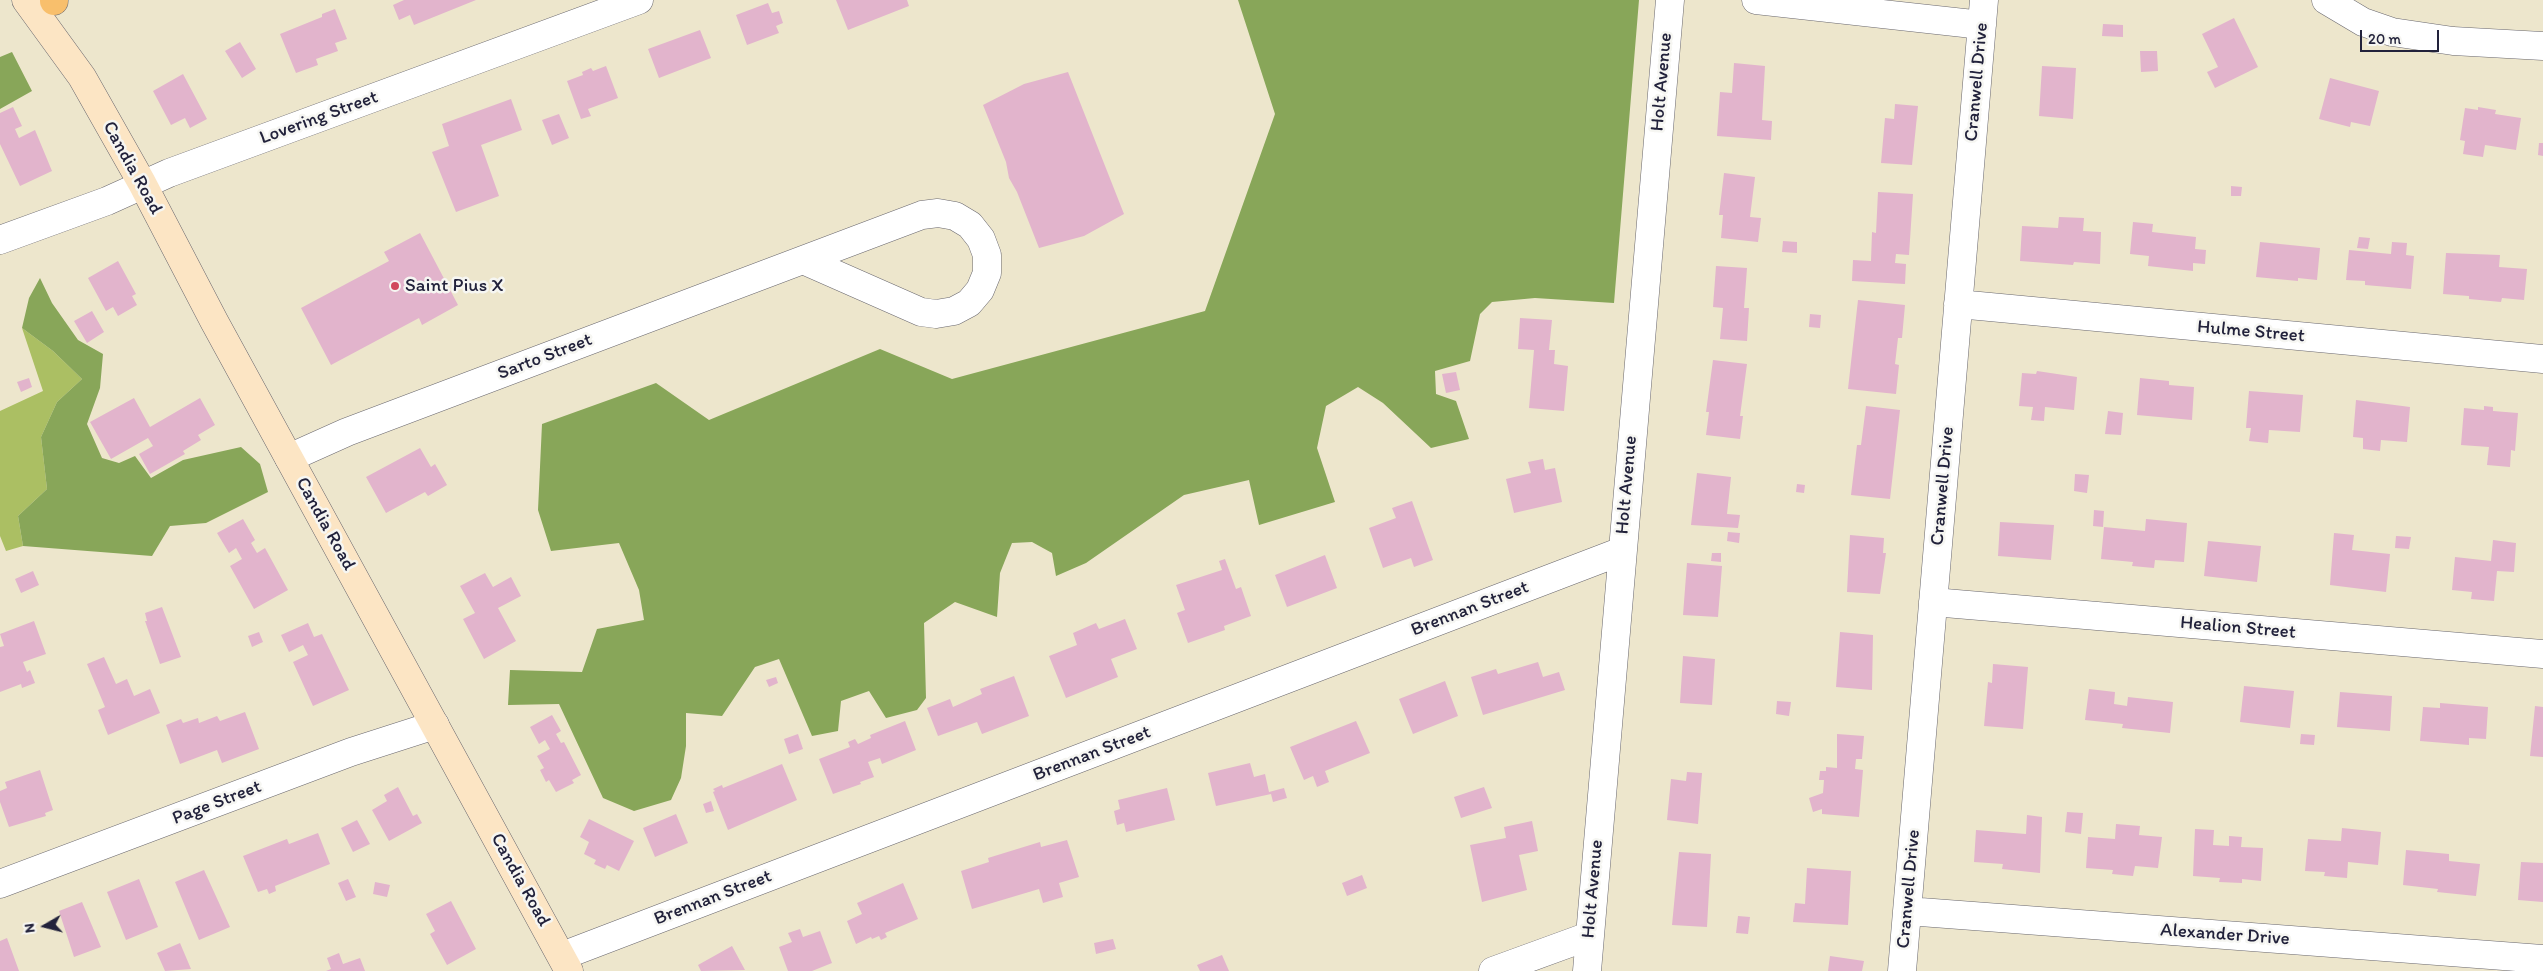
<!DOCTYPE html>
<html>
<head>
<meta charset="utf-8">
<style>
	body { margin:0 }
	#map { position:relative; width:2543px; height:971px; overflow:hidden; background:#ede6cc; font-family:Itim,sans-serif }
	canvas { display:block }
	.north { position:absolute; left:20px; top:901px; width:50px; height:50px; -webkit-text-stroke:4px #f6f6f2; paint-order:stroke; rotate:262deg; font-size:14px; font-weight:700; line-height:20px; text-align:center; color:#22223b }
	.north::after { content:''; display:block; margin:auto; width:18px; height:22px; background:#22223b; clip-path:polygon(50% 0,100% 100%,50% 72%,0 100%) }
	.scale { position:absolute; left:2360px; top:30px; width:79px; height:22px; box-sizing:border-box; border:2px solid #22223b; border-top:0; padding-left:6px; font-size:15px; line-height:18px; white-space:nowrap; color:#22223b; -webkit-text-stroke:4px #f6f6f2; paint-order:stroke }
</style>
</head>
<body>
<div id="map">
<canvas width="2543" height="971"></canvas>
<div class="north">N</div>
<div class="scale">20 m</div>
</div>
<script>
const c = document.querySelector('canvas').getContext('2d');
c.lineJoin = 'round';
function fillPath(path, color) { c.fillStyle = color; c.fill(path, 'evenodd'); }
const poly = rows => new Path2D(rows.map(r => 'M' + r).join(''));
function stroke(path, color, width, dash) { c.strokeStyle = color; c.lineWidth = width; c.lineCap = dash ? 'butt' : 'round'; c.setLineDash(dash || []); c.stroke(path); }
function drawText(font, color, halo, rows, align = 'center') {
  c.font = font + ' Itim,sans-serif'; c.lineWidth = 5; c.setLineDash([]); c.textBaseline = 'middle'; c.strokeStyle = halo; c.fillStyle = color; for (const [text, x, y, turn = 0] of rows) {
    c.save(); c.translate(x, y); c.rotate((+turn || 0) * Math.PI / 180); c.textAlign = isNaN(turn) ? turn : align; if (halo) c.strokeText(text, 0, 0); c.fillText(text, 0, 0); c.restore();
  }
}
const green = poly([
	[22,328,53,351,82,379,57,402,41,437,47,489,18,516,23,546,6,551,0,536,0,411,43,391]
]);
const forest = poly([
	[1238,0,1639,0,1614,303,1535,298,1492,302,1480,314,1470,361,1435,371,1436,394,1456,401,1469,439,1431,448,1383,403,1358,387,1326,406,1317,448,1335,502,1259,525,1249,480,1184,495,1086,563,1056,576,1052,553,1032,542,1012,543,1000,573,997,617,955,602,924,623,926,698,917,710,886,718,869,691,841,701,838,731,812,736,779,659,755,667,722,716,686,713,686,746,681,778,671,800,634,811,603,798,559,704,508,705,510,670,582,672,597,629,644,620,639,590,619,543,551,551,538,510,542,424,656,383,709,420,880,349,952,379,1205,311,1275,114],
	[12,52,32,91,0,109,0,57],
	[40,278,52,303,78,340,103,354,100,388,87,424,102,458,119,463,135,456,151,478,183,460,241,447,260,464,268,492,206,523,170,526,152,556,23,546,18,516,47,489,41,437,57,402,82,379,53,351,22,328,29,298]
]);
const building = poly([
	[404,0,476,0,414,25,410,15,399,20,393,5],
	[836,0,907,0,909,6,848,30],
	[768,3,772,13,779,11,783,23,776,26,779,33,747,45,736,15],
	[335,9,347,39,335,43,338,51,316,59,318,65,296,73,280,34,322,17,322,14],
	[2234,18,2258,67,2215,88,2207,72,2218,67,2202,34],
	[2103,24,2123,25,2123,37,2102,36],
	[700,30,711,58,659,78,648,49],
	[240,42,256,69,242,78,225,51],
	[2140,51,2157,51,2158,71,2141,72],
	[1734,63,1765,66,1762,120,1772,121,1771,140,1717,136,1720,92,1732,93],
	[606,66,618,98,588,109,591,116,581,119,567,81,583,75,582,72,591,68,593,71],
	[2042,66,2076,68,2073,119,2039,116],
	[1068,72,1124,214,1084,236,1039,248,1017,192,1009,178,1006,162,983,105,1024,84],
	[183,74,207,119,190,128,185,118,171,125,153,91],
	[2330,78,2379,91,2370,126,2351,122,2350,127,2319,119],
	[511,99,522,130,481,145,499,196,456,212,432,152,449,146,442,124],
	[1895,104,1918,106,1912,165,1881,163,1885,118,1894,119],
	[13,107,22,126,15,129,19,138,35,130,52,171,20,186,0,144,0,113],
	[2478,107,2496,110,2495,114,2521,118,2516,150,2485,145,2483,157,2463,154,2465,141,2460,140,2465,108,2478,110],
	[559,114,569,138,552,145,542,120],
	[2539,143,2543,143,2543,156,2538,155],
	[1724,173,1755,177,1750,217,1761,218,1758,242,1721,238,1723,215,1719,215],
	[2231,186,2242,187,2241,196,2231,196],
	[1878,192,1913,194,1909,255,1896,254,1895,263,1906,264,1905,284,1852,281,1853,260,1871,261,1872,232,1876,233],
	[2059,217,2084,218,2083,231,2101,232,2100,264,2074,262,2073,265,2020,261,2022,226,2058,228],
	[2133,222,2153,224,2152,232,2196,237,2195,249,2206,250,2205,264,2193,263,2193,271,2148,266,2149,256,2130,254],
	[420,233,458,305,422,325,419,318,331,365,301,308,389,261,384,252],
	[2359,237,2370,238,2368,249,2357,248],
	[1783,241,1797,242,1797,253,1782,252],
	[2260,242,2320,248,2317,280,2298,278,2298,281,2256,277],
	[2392,242,2407,243,2406,255,2414,256,2411,289,2365,285,2365,281,2346,280,2349,250,2391,254],
	[2446,253,2500,255,2499,267,2527,269,2524,300,2502,298,2501,302,2469,299,2469,296,2443,294],
	[118,261,136,294,132,296,137,305,118,316,113,307,106,311,88,278],
	[1716,266,1747,268,1744,308,1749,308,1747,341,1720,339,1723,308,1713,307],
	[1858,300,1905,305,1902,338,1898,338,1895,364,1899,365,1896,394,1848,389],
	[92,311,104,332,87,343,74,321],
	[1810,314,1821,315,1820,328,1809,327],
	[1520,318,1552,320,1549,350,1555,350,1554,364,1568,366,1564,411,1529,408,1534,350,1518,349],
	[1713,360,1747,364,1740,416,1743,416,1740,439,1706,435,1709,412,1706,412],
	[2037,371,2077,377,2074,410,2045,407,2044,421,2031,420,2033,407,2019,406,2022,373,2036,374],
	[1456,372,1460,390,1446,393,1442,374],
	[29,378,32,387,21,392,17,382],
	[2140,378,2169,381,2169,385,2194,387,2192,420,2137,415],
	[2249,391,2303,395,2300,432,2269,430,2268,443,2249,441,2251,428,2246,428],
	[134,398,150,427,200,398,215,425,198,435,201,440,183,451,185,454,150,474,139,454,153,446,148,438,111,459,90,422],
	[2356,400,2410,407,2407,442,2381,440,2380,451,2363,449,2363,438,2353,437],
	[1866,406,1900,410,1890,499,1851,495,1857,445,1861,445],
	[2484,406,2493,407,2493,411,2518,413,2515,451,2511,450,2510,467,2487,465,2489,447,2461,445,2464,408,2484,410],
	[2108,411,2123,413,2121,435,2105,434],
	[420,448,431,467,435,464,447,485,428,496,425,492,386,513,366,477],
	[1543,459,1545,470,1555,468,1562,502,1514,513,1506,479,1531,473,1528,462],
	[1697,473,1731,477,1727,514,1740,515,1738,528,1691,525],
	[2075,474,2089,475,2087,493,2074,491],
	[1797,484,1805,485,1804,493,1796,492],
	[1412,501,1433,560,1414,567,1411,558,1383,568,1369,528,1396,518,1392,508],
	[2094,510,2104,511,2103,527,2093,526],
	[243,519,255,540,251,543,257,553,265,548,288,590,254,609,230,566,242,559,236,548,229,553,217,533],
	[2146,519,2187,523,2184,562,2155,560,2154,568,2132,566,2133,562,2101,559,2104,527,2145,531],
	[2000,522,2054,525,2051,560,1998,556],
	[1728,532,1740,533,1739,543,1727,541],
	[2334,533,2354,535,2352,550,2390,554,2386,592,2330,585],
	[1850,535,1884,538,1883,553,1886,553,1880,594,1847,592],
	[2396,536,2411,537,2409,549,2395,548],
	[2493,540,2516,543,2514,572,2497,571,2494,601,2471,599,2472,592,2452,590,2455,557,2491,561],
	[2208,541,2261,546,2257,582,2204,576],
	[1712,553,1721,553,1721,562,1711,561],
	[1325,555,1337,588,1287,607,1275,575],
	[1225,559,1236,589,1241,587,1251,616,1224,626,1225,630,1188,643,1177,613,1185,610,1176,585,1222,570,1219,561],
	[1687,563,1722,566,1718,617,1683,615],
	[33,571,39,585,21,593,15,579],
	[485,573,493,587,511,577,521,596,498,608,516,641,484,659,463,619,475,613,460,586],
	[162,607,181,657,160,664,145,621,147,621,145,613],
	[1125,619,1137,649,1111,659,1118,677,1066,698,1049,656,1077,645,1073,633,1096,623,1099,629],
	[34,621,46,654,23,662,27,672,30,670,35,683,22,688,21,684,0,692,0,647,4,646,0,634],
	[308,623,314,637,322,634,349,690,313,706,293,662,308,655,303,645,289,652,281,635],
	[259,632,263,642,252,647,248,636],
	[1840,632,1873,635,1872,690,1836,687],
	[1683,656,1715,659,1712,705,1680,703],
	[104,657,116,684,127,679,134,696,150,689,160,713,108,735,98,710,105,707,87,664],
	[1538,662,1543,677,1559,672,1565,690,1483,715,1471,677,1496,669,1498,674],
	[1993,664,2028,667,2023,729,1984,726,1988,682,1992,683],
	[1014,676,1029,716,982,734,977,722,938,736,927,708,950,699,953,707,982,694,980,689],
	[776,677,778,683,769,687,766,680],
	[1445,681,1458,716,1413,734,1399,699],
	[2244,686,2294,691,2290,728,2240,722],
	[2089,689,2115,692,2114,704,2127,706,2128,697,2173,702,2170,733,2122,728,2123,724,2085,720],
	[2340,692,2392,696,2390,731,2337,727],
	[1777,701,1791,702,1789,716,1776,714],
	[2440,703,2488,707,2486,739,2469,738,2469,745,2420,741,2423,707,2440,708],
	[2535,706,2543,707,2543,757,2530,756],
	[245,712,259,749,222,763,217,750,180,764,166,725,181,719,183,723,198,718,199,723,217,716,220,721],
	[552,715,561,731,556,734,561,743,564,742,581,775,572,780,574,783,556,792,549,780,546,782,540,770,544,768,537,756,550,749,545,740,539,744,530,727],
	[905,721,916,750,882,764,880,758,868,762,874,777,860,782,861,784,833,794,819,759,850,747,848,742,855,739,858,744,871,738,870,735],
	[1356,721,1370,753,1325,771,1329,782,1317,787,1313,776,1304,780,1290,747],
	[798,734,803,749,789,754,784,739],
	[1837,734,1864,736,1862,759,1856,759,1855,769,1863,770,1859,817,1822,814,1822,809,1813,812,1809,798,1823,793,1824,780,1819,780,1820,771,1826,771,1826,767,1837,768],
	[2301,734,2315,735,2314,745,2300,744],
	[1250,763,1254,777,1265,774,1269,792,1284,788,1287,798,1273,802,1271,794,1216,806,1208,773],
	[782,764,797,800,728,830,713,792,715,791,713,789,722,785,723,788],
	[40,770,53,810,45,813,46,816,9,827,0,802,0,791,7,788,5,782],
	[1687,772,1702,773,1698,824,1667,820,1671,779,1686,781],
	[398,787,413,816,417,814,422,823,389,841,372,810,387,801,384,795],
	[1484,787,1492,808,1461,818,1454,797],
	[1167,788,1175,820,1126,832,1124,823,1117,825,1114,811,1120,809,1118,800],
	[711,801,714,811,706,813,703,804],
	[2067,812,2083,813,2081,834,2065,832],
	[676,814,688,843,655,857,643,828],
	[2027,815,2042,817,2040,873,2002,869,2003,864,1974,862,1976,830,2026,834],
	[589,819,634,841,619,871,607,865,605,869,594,864,596,860,584,854,589,842,580,837],
	[357,820,370,844,353,852,341,828],
	[1532,821,1538,851,1519,855,1527,890,1482,902,1470,845,1506,838,1504,827],
	[2116,824,2140,826,2139,835,2162,837,2158,868,2135,866,2133,876,2112,874,2113,870,2086,868,2088,837,2115,839],
	[2342,828,2381,832,2378,865,2348,862,2347,878,2324,876,2325,872,2305,871,2308,839,2341,841],
	[2195,829,2214,830,2213,845,2229,846,2229,836,2242,837,2241,847,2263,848,2261,881,2242,879,2242,883,2219,882,2220,878,2193,876],
	[318,833,330,864,275,886,276,891,269,894,267,889,258,892,243,856,287,839,289,844],
	[1067,840,1079,877,1059,883,1063,897,1043,903,1039,889,972,909,961,871,989,862,988,858,1040,842,1041,847],
	[2406,850,2449,854,2449,861,2480,864,2476,896,2437,892,2438,889,2403,885],
	[1679,852,1711,854,1707,927,1672,925],
	[2521,862,2543,863,2543,902,2518,900],
	[1807,868,1851,871,1848,925,1793,922,1795,903,1805,904],
	[204,870,230,927,199,940,175,882],
	[1362,875,1367,888,1347,896,1342,883],
	[139,879,158,927,126,940,107,892],
	[348,879,356,897,346,901,338,883],
	[375,882,390,885,387,897,373,894],
	[903,883,918,919,885,933,887,937,881,940,879,936,872,939,871,937,856,944,847,921,862,914,857,903],
	[451,901,476,949,447,965,430,934,435,931,426,914],
	[82,902,101,947,74,957,59,911],
	[1738,916,1750,917,1748,934,1736,933],
	[800,929,803,937,820,931,832,963,812,971,788,971,779,947,792,942,788,933],
	[7,938,19,971,0,971,0,941],
	[1113,939,1116,949,1096,954,1094,943],
	[180,943,191,969,165,971,157,953],
	[732,946,745,970,701,971,698,965],
	[339,953,343,964,360,958,365,971,326,971,331,969,327,958],
	[1222,955,1229,971,1200,971,1197,965],
	[1830,956,1864,961,1862,971,1828,971]
]);
const minor = poly([
	[1756,0,1982,25],
	[2326,0,2363,22,2392,32,2453,41,2543,46],
	[0,240,107,201,169,173,639,0],
	[1958,304,2543,359],
	[289,458,347,432,922,215,938,213,955,216,970,225,981,239,987,255,987,273,980,290,969,303,954,311,936,314,921,312,803,260],
	[1933,602,2543,654],
	[0,884,351,752,435,725],
	[1907,911,2543,959],
	[562,956,1622,551],
	[1493,971,1589,936],
	[1587,971,1670,0],
	[1902,971,1984,0]
]);
const secondary = poly([
	[26,0,82,77,142,183,214,321,569,971]
]);
const motorway = poly([
	[54,0,54,1]
]);
const markers = [
	[395,286,5,"#d1495b"]
];
const streetNames = [
	["Holt Avenue",1662,82,-85],
	["Cranwell Drive",1977,82,-85],
	["Lovering Street",319,118,-20],
	["Candia Road",132,168,61],
	["Hulme Street",2251,332,5],
	["Sarto Street",545,357,-21],
	["Holt Avenue",1627,485,-85],
	["Cranwell Drive",1943,486,-85],
	["Candia Road",325,524,61],
	["Brennan Street",1470,609,-21],
	["Healion Street",2238,628,5],
	["Brennan Street",1092,754,-21],
	["Page Street",217,803,-21],
	["Candia Road",520,880,61],
	["Holt Avenue",1593,889,-85],
	["Cranwell Drive",1909,889,-85],
	["Brennan Street",713,898,-21],
	["Alexander Drive",2225,935,4]
];
const poiNames = [
	["Saint Pius X",405,286]
];
fillPath(green, '#abbf63');
fillPath(forest, '#88a659');
fillPath(building, '#e2b4cc');
stroke(minor, '#69676e', 29);
stroke(secondary, '#69676e', 29);
stroke(motorway, '#69676e', 29);
stroke(minor, '#fff', 28);
stroke(secondary, '#fce5c4', 28);
stroke(motorway, '#f8bf6c', 28);
for (const [x, y, r, color] of markers) { const dot = new Path2D(); dot.arc(x, y, r, 0, 2 * Math.PI); c.fillStyle = color; c.fill(dot); stroke(dot, '#f6f6f2', 2); }
drawText('19px', '#22223b', '#f6f6f2', streetNames);
drawText('19px', '#22223b', '#f6f6f2', poiNames, 'left');
</script>
</body>
</html>
